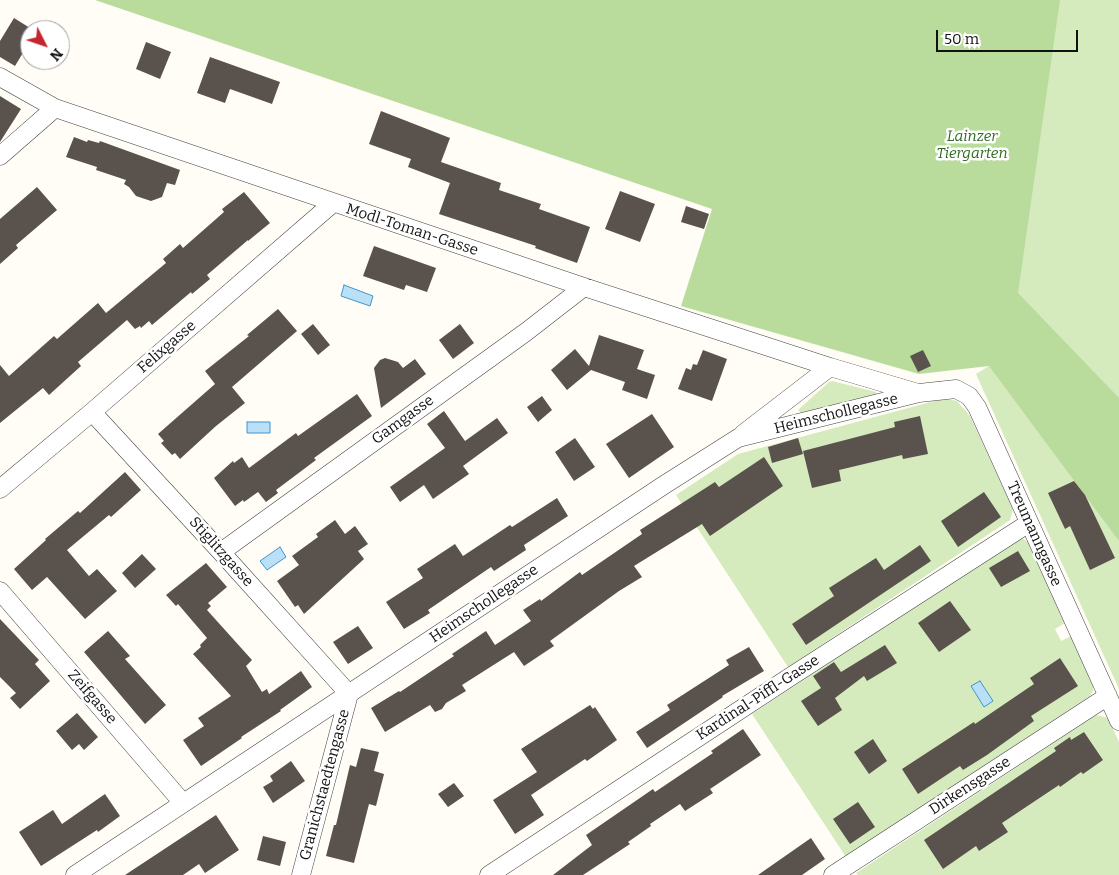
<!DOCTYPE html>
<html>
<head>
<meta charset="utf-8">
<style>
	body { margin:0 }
	#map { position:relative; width:1119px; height:875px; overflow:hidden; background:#fffdf5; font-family:Bitter,serif }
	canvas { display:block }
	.north { position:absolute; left:20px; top:20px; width:50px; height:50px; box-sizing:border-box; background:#fff; border:1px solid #a0a0a0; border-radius:50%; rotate:131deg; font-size:14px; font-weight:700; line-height:20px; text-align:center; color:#111 }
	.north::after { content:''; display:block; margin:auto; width:18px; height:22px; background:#c4262e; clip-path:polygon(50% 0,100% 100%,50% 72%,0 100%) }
	.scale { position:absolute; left:936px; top:30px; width:142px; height:22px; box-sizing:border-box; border:2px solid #111; border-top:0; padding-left:6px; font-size:15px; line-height:18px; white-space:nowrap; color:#111; -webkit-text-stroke:4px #fff; paint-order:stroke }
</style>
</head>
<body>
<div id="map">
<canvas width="1119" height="875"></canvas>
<div class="north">N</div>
<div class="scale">50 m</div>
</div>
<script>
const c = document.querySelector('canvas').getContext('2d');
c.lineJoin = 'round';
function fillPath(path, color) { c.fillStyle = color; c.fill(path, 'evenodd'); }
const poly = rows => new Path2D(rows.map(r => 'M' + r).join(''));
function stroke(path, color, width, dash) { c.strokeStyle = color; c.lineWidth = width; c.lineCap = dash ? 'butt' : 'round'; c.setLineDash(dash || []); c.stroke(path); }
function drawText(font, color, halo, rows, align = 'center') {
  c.font = font + ' Bitter,serif'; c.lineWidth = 5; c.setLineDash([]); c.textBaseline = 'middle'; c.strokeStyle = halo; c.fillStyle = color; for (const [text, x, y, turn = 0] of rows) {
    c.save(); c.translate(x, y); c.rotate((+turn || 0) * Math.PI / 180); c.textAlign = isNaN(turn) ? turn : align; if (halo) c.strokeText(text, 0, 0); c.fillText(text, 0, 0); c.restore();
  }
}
const green = poly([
	[96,0,1119,0,1119,689,976,374,989,366,888,266],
	[832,381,876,392,877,395,801,413,798,410,829,382],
	[947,399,957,401,970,416,1013,509,1010,520,788,667,676,495,738,454,938,400],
	[1022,538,1028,542,1065,623,1055,629,1061,641,1071,636,1093,686,1093,691,1090,696,846,857,752,714,1017,539],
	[1096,715,1108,718,1119,742,1119,875,858,875,856,873]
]);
const forest = poly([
	[95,0,1060,0,1018,293,1119,398,1119,541,989,366,919,374,681,306,712,209]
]);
const water = poly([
	[344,285,373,296,370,306,341,296,344,285],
	[247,422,270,422,270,433,247,433,247,422],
	[280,547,286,557,267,570,260,561,280,547],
	[980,681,993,701,984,707,971,686,980,681]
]);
const building = poly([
	[14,18,30,28,30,41,15,66,0,57,0,41],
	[146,42,171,52,160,79,136,69],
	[210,57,280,82,272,104,230,89,225,103,197,93],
	[0,96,21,109,0,142],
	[381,111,450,138,441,162,501,183,499,190,541,204,539,209,590,227,577,263,535,248,536,246,439,214,450,183,408,167,411,159,369,144],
	[74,137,87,142,88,140,99,143,100,141,180,170,175,185,167,183,162,197,151,201,136,196,129,187,124,184,126,180,96,170,97,167,66,157],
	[37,187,57,210,16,245,18,248,0,264,0,219],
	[620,191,655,204,640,242,605,229],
	[244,192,270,223,248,241,248,240,207,275,210,279,192,294,191,292,152,325,149,321,141,328,140,326,135,329,127,320,78,362,81,366,49,395,43,388,0,423,0,365,9,376,54,336,57,339,98,303,106,313,166,263,163,259,180,244,183,248,224,212,222,209],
	[686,206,709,214,704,229,681,222],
	[374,246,436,268,427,292,406,285,404,290,363,276],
	[278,309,297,331,232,387,245,403,216,426,180,459,175,453,172,455,161,443,164,441,158,434,215,384,205,371,249,336,247,335],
	[313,324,330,345,318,355,301,334],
	[460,324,474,343,453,359,439,340],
	[599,335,644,350,637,369,655,375,647,399,622,390,625,382,591,370,567,390,551,370,575,349,589,366],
	[703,350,727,359,712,401,678,389,686,368,691,370,693,364,697,365],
	[923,350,931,366,918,372,910,356],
	[385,358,398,362,403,368,415,359,426,374,381,408,374,368,380,360],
	[357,394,372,416,314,458,316,460,276,490,278,493,266,502,258,492,244,502,243,500,235,506,214,478,233,461,234,463,242,457,249,468,296,433,298,436],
	[542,396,552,410,538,422,527,407],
	[444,411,465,441,497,418,508,433,463,466,469,474,433,499,424,485,400,502,390,487,445,448,427,424],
	[652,414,674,447,629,478,606,444],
	[920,416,928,454,903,459,902,455,839,470,841,481,812,488,803,451,895,427,894,422],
	[575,438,595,467,574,481,555,452],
	[798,438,803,454,772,463,768,447],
	[764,457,783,486,710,536,702,524,634,566,642,577,619,591,550,641,554,646,524,666,514,652,462,685,466,691,446,703,442,709,435,712,430,705,385,732,371,708,399,691,400,692,454,656,452,654,486,631,495,645,531,621,523,610,540,599,541,601,580,572,582,575,642,534,640,530,715,482,719,487],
	[125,472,141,490,111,517,109,515,67,550,89,576,97,569,117,591,85,619,47,577,32,590,14,569,46,540,45,539,78,511,80,513],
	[1074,481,1085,495,1115,558,1090,570,1070,526,1065,529,1048,493],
	[984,492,1001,517,958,547,941,521],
	[557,498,568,516,524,545,526,550,494,571,491,567,428,610,430,613,404,629,386,602,423,578,417,569,455,544,463,556,510,525,512,527],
	[335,520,345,534,355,526,368,544,358,551,364,559,304,614,298,605,295,607,277,581,299,565,292,556,318,537,316,534],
	[920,545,931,561,806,645,792,624,834,596,829,588,876,558,884,570],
	[1018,551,1030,571,1001,587,989,568],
	[142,554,156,569,135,588,122,573],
	[206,563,227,587,208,603,211,606,207,610,252,660,246,666,262,692,267,689,269,694,301,671,312,687,280,710,281,711,241,737,242,738,201,766,183,740,204,726,198,718,231,696,193,654,201,647,200,645,207,638,178,604,176,606,166,595],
	[950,601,971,630,939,652,918,623],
	[0,619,39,660,35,664,50,681,20,709,10,698,16,693,0,677],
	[358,626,373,648,348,664,333,642],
	[108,631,130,656,125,659,166,705,145,724,84,652],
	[885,645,897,663,867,681,864,676,835,698,842,710,818,726,801,701,821,688,813,676,834,662,841,672],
	[749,647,764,671,722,696,723,697,647,748,636,732,670,710,667,705,729,665,726,660],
	[1060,658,1078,686,1031,716,1034,721,987,755,963,770,960,766,918,794,902,769,974,722,975,724,1034,684,1030,678],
	[590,705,593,709,595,707,617,740,587,761,585,759,531,795,544,815,515,834,493,800,537,772,521,749],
	[77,713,98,737,84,750,79,744,72,750,56,731],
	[743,729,761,755,710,789,713,793,685,811,680,804,650,824,651,826,628,842,630,844,583,875,553,875,592,845,586,835,653,789,655,792,713,753,711,751],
	[1084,732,1103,760,1083,774,1081,772,1060,787,1059,785,1002,823,1008,832,979,851,976,846,943,869,924,840,1056,751,1054,748,1070,737,1071,740],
	[873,739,887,761,869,774,854,752],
	[361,748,379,752,374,771,384,774,376,806,369,804,354,863,326,856,334,825,336,825,350,765,356,767],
	[291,761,305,781,273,803,263,787,273,781,270,776],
	[454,783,464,796,448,807,438,794],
	[105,794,120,816,98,832,97,830,41,866,19,832,53,810,62,824],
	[858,802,875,827,850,844,833,819],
	[216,815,239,850,205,873,199,864,183,875,125,875],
	[263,836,286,842,280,866,257,860],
	[811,838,825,859,802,875,758,875]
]);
const minor = poly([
	[0,77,55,108,584,287,830,367,918,393],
	[0,156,55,108],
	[92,412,221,552,349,694,301,875],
	[743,434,830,367],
	[0,489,92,412,333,203],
	[221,552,526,332,584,287],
	[0,591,183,803],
	[75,875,664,485,738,438,919,393,956,389,969,396,977,407,1119,721],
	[489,875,790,677,1029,523],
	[833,875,1108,696]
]);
const parkNames = [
	["Lainzer",972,137],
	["Tiergarten",972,154]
];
const streetNames = [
	["Modl-Toman-Gasse",412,230,18],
	["Felixgasse",167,347,-41],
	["Heimschollegasse",836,414,-14],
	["Gamgasse",403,420,-36],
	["Treumanngasse",1034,534,66],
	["Stiglitzgasse",221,552,48],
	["Heimschollegasse",484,604,-34],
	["Zeifgasse",92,697,49],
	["Kardinal-Piffl-Gasse",758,698,-33],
	["Granichstaedtengasse",325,785,-75],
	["Dirkensgasse",970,786,-33]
];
fillPath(green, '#d5ebbd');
fillPath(forest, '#b9dc9c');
fillPath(water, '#b9e0f7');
stroke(water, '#3f96cf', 1);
fillPath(building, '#5a524d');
stroke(minor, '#444', 19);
stroke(minor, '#fff', 18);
drawText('italic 15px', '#2f6b1f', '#fff', parkNames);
drawText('15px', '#111', '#fff', streetNames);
</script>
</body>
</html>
